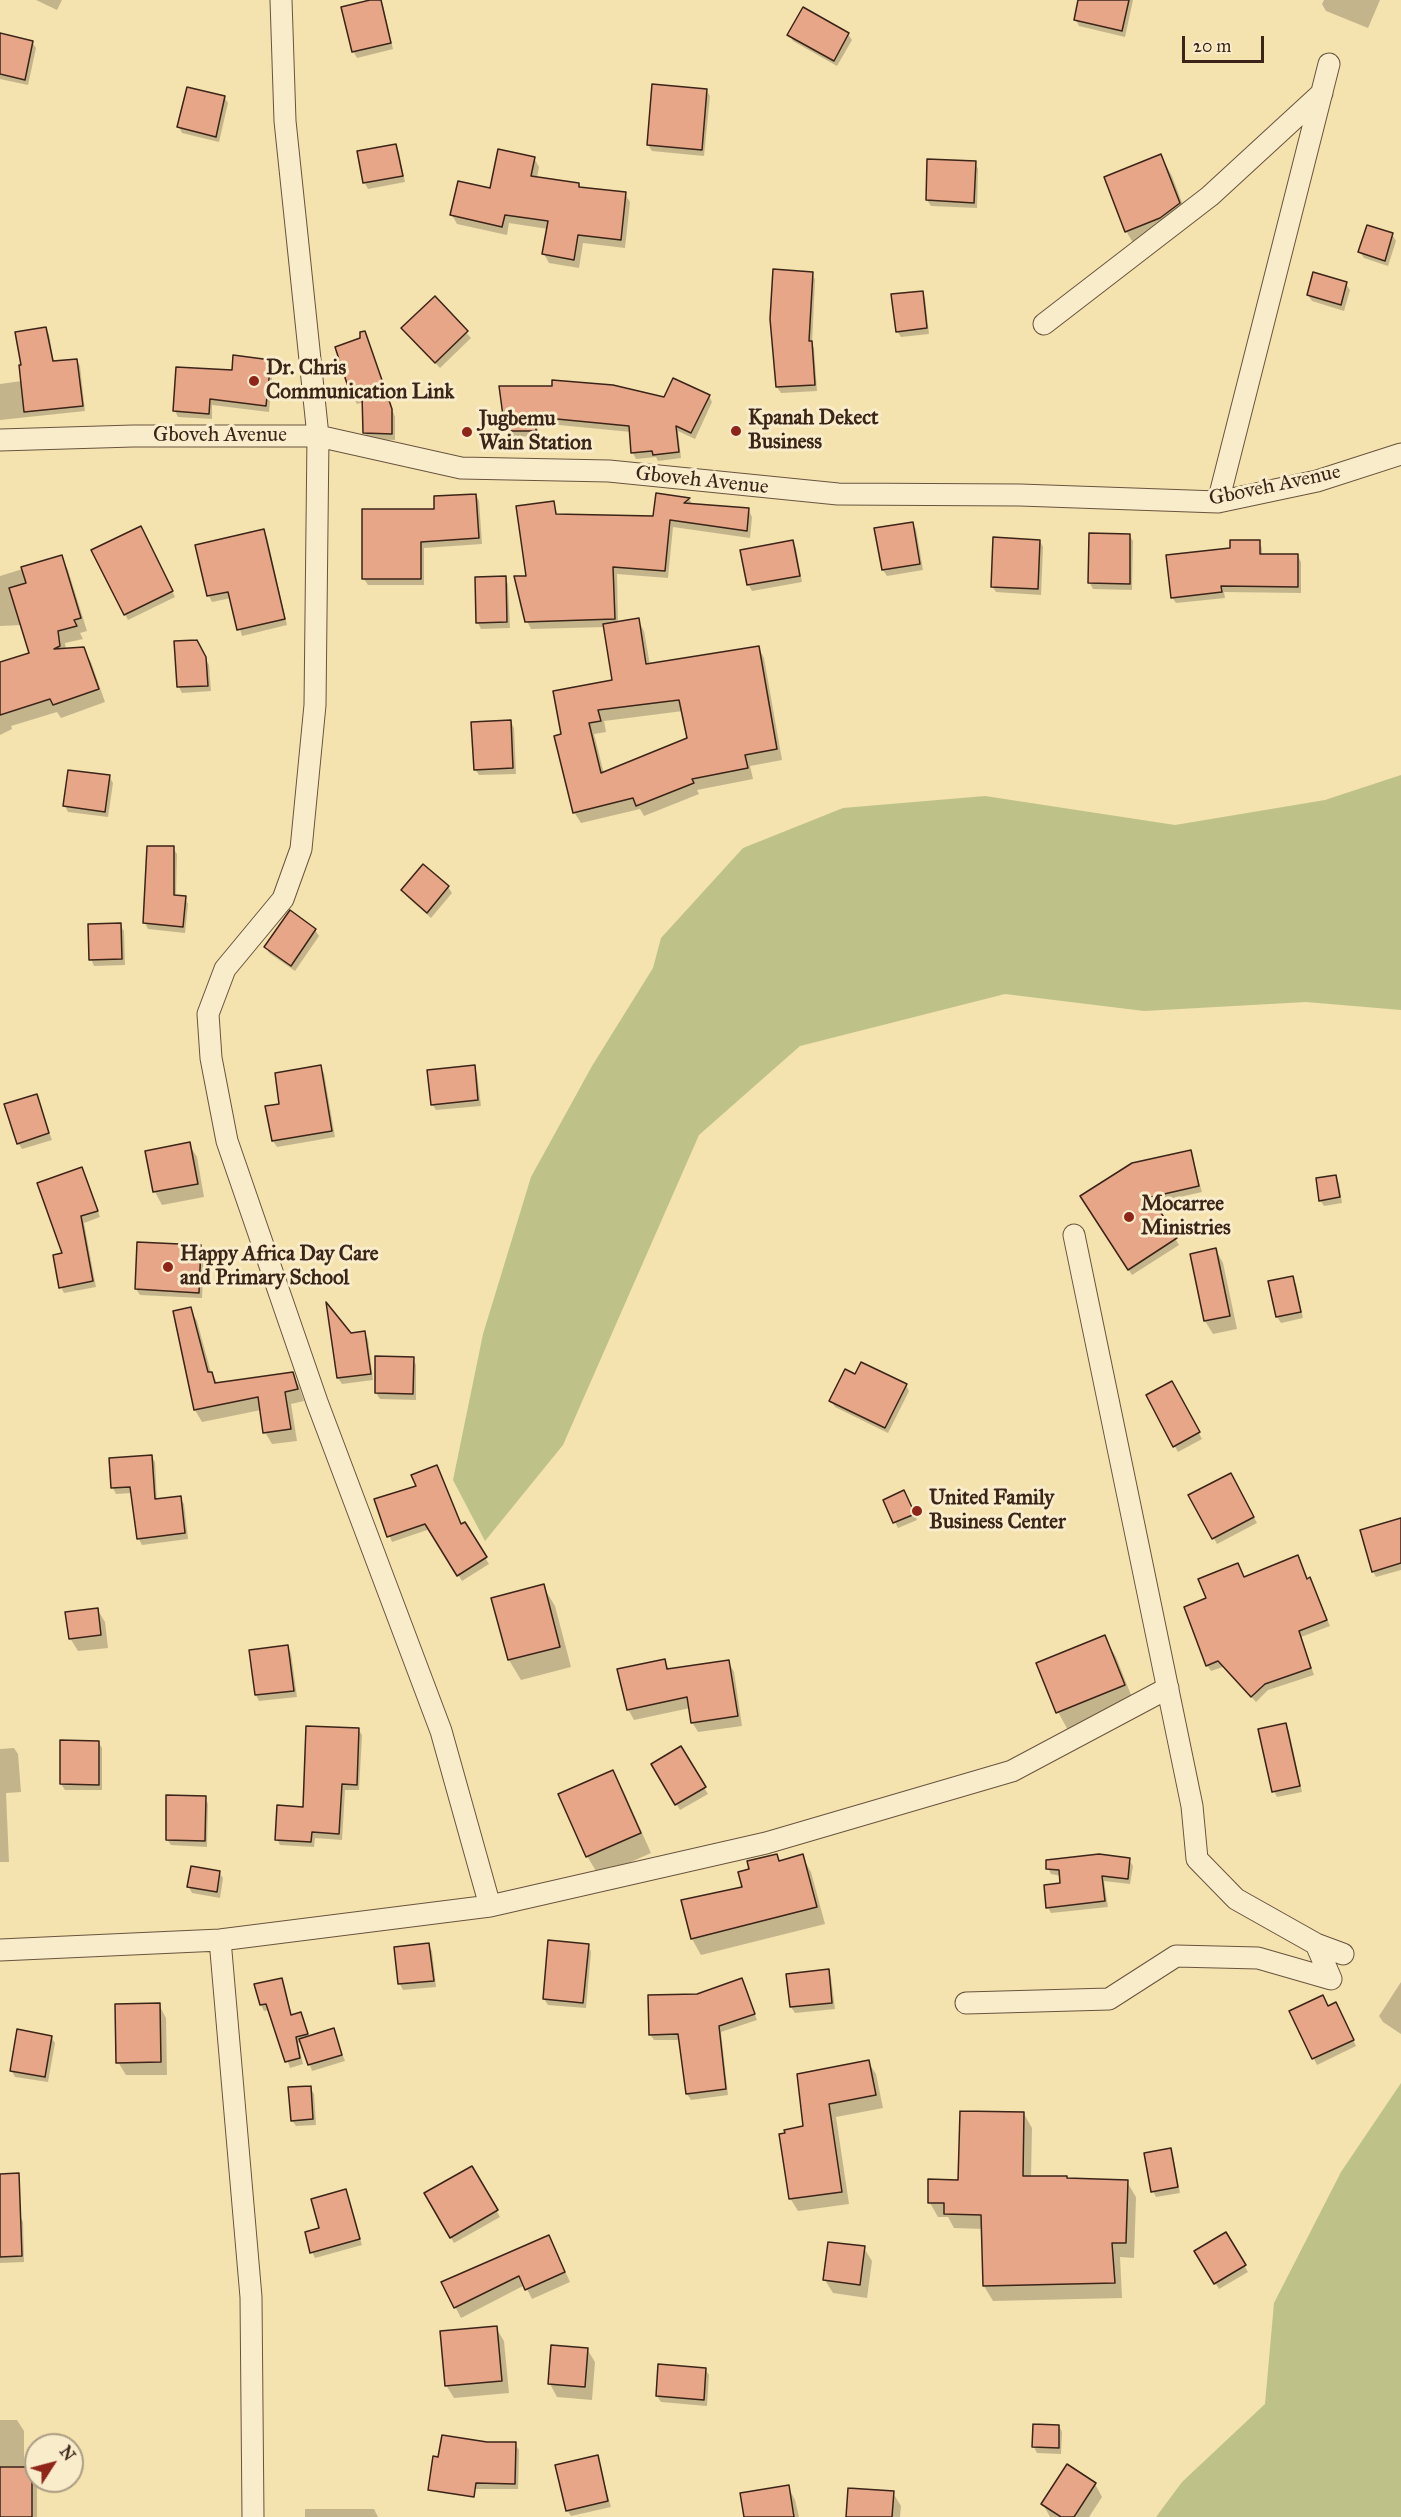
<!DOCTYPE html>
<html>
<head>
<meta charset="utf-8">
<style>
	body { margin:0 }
	#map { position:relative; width:1401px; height:2517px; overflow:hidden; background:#f4e2af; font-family:"IM FELL Great Primer",serif }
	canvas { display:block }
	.north { position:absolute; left:24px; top:2433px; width:60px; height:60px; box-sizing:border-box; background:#f8eccb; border:2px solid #ac9c83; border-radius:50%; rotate:54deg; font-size:16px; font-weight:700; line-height:24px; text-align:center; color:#3b2418 }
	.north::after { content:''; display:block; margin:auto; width:21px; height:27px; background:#8f2418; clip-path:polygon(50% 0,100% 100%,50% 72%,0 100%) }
	.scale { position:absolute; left:1182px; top:36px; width:82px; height:27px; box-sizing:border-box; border:3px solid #3b2418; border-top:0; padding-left:8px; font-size:18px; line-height:21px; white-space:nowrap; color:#3b2418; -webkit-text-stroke:4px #f8eccb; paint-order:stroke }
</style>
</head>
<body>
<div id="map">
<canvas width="1401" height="2517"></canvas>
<div class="north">N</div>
<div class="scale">20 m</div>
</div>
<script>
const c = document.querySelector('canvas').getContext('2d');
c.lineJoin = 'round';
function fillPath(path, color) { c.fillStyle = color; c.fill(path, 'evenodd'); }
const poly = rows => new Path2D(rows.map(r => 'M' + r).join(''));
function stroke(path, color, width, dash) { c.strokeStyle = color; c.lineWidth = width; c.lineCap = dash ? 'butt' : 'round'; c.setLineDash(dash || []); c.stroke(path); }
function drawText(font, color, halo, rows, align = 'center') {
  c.font = font + ' "IM FELL Great Primer",serif'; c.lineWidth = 6; c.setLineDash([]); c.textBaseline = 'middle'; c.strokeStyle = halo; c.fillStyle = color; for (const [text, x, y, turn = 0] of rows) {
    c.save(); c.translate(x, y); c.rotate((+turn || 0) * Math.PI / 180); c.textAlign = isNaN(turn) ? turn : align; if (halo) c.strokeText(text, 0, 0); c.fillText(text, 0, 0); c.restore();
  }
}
const green = poly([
	[1401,775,1401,1010,1306,1002,1144,1011,1005,994,800,1046,699,1135,563,1445,485,1541,453,1480,483,1334,531,1177,592,1066,653,968,661,938,743,848,843,808,985,796,1175,825,1325,800],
	[1401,2083,1401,2517,1156,2517,1182,2482,1265,2404,1274,2303,1341,2172]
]);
const shadow = poly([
	[36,0,62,0,57,10],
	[377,0,380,0,383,5,393,49,357,58,353,51],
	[1080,0,1133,0,1125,37,1079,26,1076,20],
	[1324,0,1380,0,1368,28,1326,11,1322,4],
	[848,34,852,40,837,66,793,41,789,35],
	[0,35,32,42,36,48,28,85,0,79],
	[706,90,710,96,704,156,652,151,648,145],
	[224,97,228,103,219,142,182,133,179,127],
	[396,145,399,152,405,182,368,189,365,183],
	[1161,156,1172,176,1190,224,1138,251,1126,231],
	[534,158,539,167,537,178,579,184,581,189,625,194,630,202,625,248,583,243,579,268,549,263,544,254,548,229,509,223,507,235,457,224,452,215],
	[975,163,978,169,977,208,931,206,927,200],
	[1392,234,1396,241,1388,266,1364,258,1360,252],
	[812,273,815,280,812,344,814,348,817,391,781,393,777,387],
	[1346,284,1350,290,1344,311,1312,301,1308,295],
	[922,292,925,298,929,334,901,337,897,331],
	[435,298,471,338,440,368,403,328],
	[45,328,49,334,54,363,77,360,80,366,85,411,0,420,0,384,22,381],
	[364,332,395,417,395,440,368,439,365,433,364,402,357,404,354,398],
	[270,361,273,367,269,412,212,405,212,419,178,417,175,411,233,371],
	[500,388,665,398,709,396,712,402,695,439,678,431,681,458,658,461,656,457,636,459,633,453,631,432,538,423,538,436,510,437,506,431],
	[476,495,479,501,482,544,424,548,424,585,368,585,364,579,436,511],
	[657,495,689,499,693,505,748,509,752,517,750,538,673,527,668,578,617,574,618,623,638,620,644,631,650,665,758,647,764,658,782,760,750,766,753,779,697,790,699,794,644,816,640,809,581,823,574,812,563,735,614,681,605,627,531,629,527,621,527,577,553,502,558,516,654,518],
	[683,711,689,739,604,774,594,734,606,732,604,721],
	[912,523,916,529,923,570,887,576,883,570],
	[263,531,267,537,287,625,242,636,231,598,212,602,209,596,197,546],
	[144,533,175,597,128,620,125,614],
	[1129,535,1133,541,1132,590,1093,589,1090,583],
	[1040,541,1043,547,1041,595,996,592,992,586],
	[793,542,796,548,802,582,752,591,748,584],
	[1259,542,1262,548,1262,556,1298,556,1301,562,1301,593,1224,592,1225,598,1176,603,1172,597,1232,549],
	[61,557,68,570,87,631,80,633,83,639,65,643,66,650,83,649,91,662,105,702,61,718,57,712,11,726,12,729,0,735,0,664,31,654,22,625,0,626,0,576],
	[505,578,508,584,510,628,481,629,478,623],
	[200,648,209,665,211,691,182,693,179,687],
	[511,722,514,728,516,774,479,775,475,769],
	[109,776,113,783,108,817,68,812,65,806],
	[173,848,177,854,176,897,185,898,188,904,185,933,148,929,145,923],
	[423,866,448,887,452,893,431,918,406,896,403,890],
	[120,925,124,931,125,965,94,966,91,959],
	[315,930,319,936,295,971,269,953,266,947],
	[320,1067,324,1073,335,1137,277,1147,273,1141,281,1105],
	[474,1067,477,1073,481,1106,436,1110,432,1104],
	[36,1096,52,1140,22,1149,18,1143],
	[189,1144,197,1157,204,1197,162,1205,155,1192],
	[1190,1151,1202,1192,1153,1203,1179,1245,1132,1275,1085,1202],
	[85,1175,100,1217,84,1223,96,1287,64,1293,61,1287,64,1254],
	[1336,1177,1339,1183,1342,1203,1324,1206,1320,1200],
	[201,1247,204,1253,202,1298,140,1295,136,1289],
	[1216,1250,1223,1263,1237,1329,1213,1334,1205,1321],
	[1292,1278,1296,1284,1303,1318,1281,1323,1277,1317,1270,1282],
	[190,1309,197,1321,211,1373,218,1384,292,1374,299,1386,304,1401,291,1404,297,1441,272,1444,265,1432,261,1410,202,1422,195,1410],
	[364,1333,368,1339,373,1380,342,1384,338,1378,350,1335],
	[413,1358,416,1365,416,1400,380,1399,376,1393],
	[855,1376,906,1385,909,1391,888,1433,835,1407,831,1401],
	[1172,1383,1202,1439,1178,1452,1148,1396],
	[151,1456,155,1462,157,1501,180,1498,184,1504,188,1539,142,1545,139,1539,132,1493,116,1494,113,1488],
	[1231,1475,1257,1523,1217,1544,1191,1496],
	[907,1498,917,1520,898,1528,885,1501],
	[376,1500,461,1526,464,1524,489,1564,462,1581,430,1529,392,1542],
	[1401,1520,1401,1570,1376,1577,1373,1571],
	[1244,1578,1307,1580,1313,1585,1330,1626,1301,1637,1314,1675,1268,1690,1256,1702,1223,1667,1211,1671,1207,1665,1208,1599],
	[543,1586,555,1606,571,1667,521,1680,509,1660,493,1599],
	[97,1609,105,1622,108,1648,78,1651,70,1638],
	[1104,1637,1116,1657,1135,1705,1069,1732,1058,1712],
	[288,1647,291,1653,297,1697,259,1701,256,1695],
	[664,1661,670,1670,728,1661,734,1672,742,1726,698,1732,692,1722,690,1708,634,1720,628,1709],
	[1286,1725,1289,1731,1302,1792,1277,1797,1274,1791],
	[358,1729,362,1735,359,1790,345,1790,342,1840,315,1838,314,1847,280,1845,277,1839,304,1809],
	[98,1742,102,1748,102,1790,65,1790,61,1784],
	[14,1748,18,1754,21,1792,6,1793,9,1862,0,1862,0,1749],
	[680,1748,708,1794,680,1810,653,1764],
	[613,1772,624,1792,651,1853,599,1876,587,1856],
	[205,1798,208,1804,207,1847,171,1845,167,1839],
	[777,1856,780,1862,802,1856,811,1872,825,1924,701,1955,692,1939,683,1901,743,1888,751,1870],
	[1129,1860,1133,1866,1130,1884,1104,1881,1108,1907,1051,1913,1048,1907,1062,1884,1061,1876,1051,1874,1048,1868],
	[219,1872,223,1878,220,1898,192,1893,189,1887],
	[428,1945,432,1951,436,1987,403,1990,400,1984],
	[588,1945,591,1952,586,2008,548,2005,544,1999],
	[828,1971,831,1977,835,2009,795,2013,791,2007,788,1975],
	[282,1979,292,2017,303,2020,309,2037,333,2030,345,2061,312,2071,302,2042,298,2043,303,2064,290,2068,270,2010,264,2011,261,2005,256,1985],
	[1401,1982,1401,2034,1383,2022,1379,2016],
	[744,1986,757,2020,721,2032,728,2095,691,2100,687,2094,681,2040,654,2040,650,2034,698,1996],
	[159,2005,166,2018,167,2075,126,2075,118,2062],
	[1339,2010,1356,2046,1317,2065,1291,2012],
	[51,2037,55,2043,48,2082,15,2077,11,2070],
	[868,2062,876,2074,883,2108,836,2117,849,2204,798,2211,790,2198,804,2127],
	[310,2087,314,2094,316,2125,296,2126,292,2120],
	[1024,2114,1032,2128,1031,2178,1127,2182,1136,2197,1134,2258,1120,2257,1122,2298,993,2301,984,2286,983,2229,954,2228,948,2217,938,2217,930,2203,960,2181],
	[1170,2149,1173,2155,1180,2193,1156,2197,1153,2191],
	[472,2168,500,2217,454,2243,426,2194],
	[345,2191,362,2245,315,2258,312,2252,321,2229],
	[0,2216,20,2216,23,2222,24,2262,0,2263],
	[1226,2234,1248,2272,1219,2289,1196,2251],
	[554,2246,570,2282,532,2299,525,2285,461,2318,443,2283],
	[864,2248,872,2261,867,2298,833,2293,825,2280],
	[496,2328,504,2341,509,2393,454,2398,446,2385],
	[587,2349,595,2362,592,2400,557,2397,550,2384],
	[705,2369,709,2375,707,2406,661,2402,657,2396],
	[0,2420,17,2420,24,2431,24,2468,31,2468,37,2481,37,2517,0,2517],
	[1059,2426,1062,2432,1061,2454,1037,2453,1034,2447],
	[468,2440,515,2444,519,2450,518,2489,472,2489],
	[597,2457,611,2507,571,2516,567,2510],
	[1095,2484,1102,2497,1089,2517,1050,2517,1043,2504],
	[788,2487,795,2500,799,2517,746,2517],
	[893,2493,901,2506,900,2517,847,2517],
	[305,2509,374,2509,378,2517,305,2517]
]);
const building = poly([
	[370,0,381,0,391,43,352,52,341,7,370,0],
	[1078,0,1129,0,1122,31,1074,20,1078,0],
	[803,7,849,33,834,61,787,35,803,7],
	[0,33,33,41,25,80,0,74,0,33],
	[652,84,707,89,702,150,647,145,652,84],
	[187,87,225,96,216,137,177,127,187,87],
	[396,144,403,176,363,183,357,151,396,144],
	[498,149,535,157,531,176,579,183,579,187,626,192,621,240,578,235,574,260,542,254,548,221,505,215,502,227,450,215,458,181,490,188,498,149],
	[1161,154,1180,203,1160,218,1125,232,1104,177,1161,154],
	[927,159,976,161,974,203,926,200,927,159],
	[1367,225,1393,233,1385,261,1358,252,1367,225],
	[773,269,813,272,809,341,812,341,815,385,776,387,770,319,773,269],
	[1313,272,1347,282,1341,305,1307,295,1313,272],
	[923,291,927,328,896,332,891,294,923,291],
	[435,296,468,331,435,363,401,328,435,296],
	[46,327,53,361,77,359,83,406,24,412,19,365,21,365,15,332,46,327],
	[365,331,392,409,392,434,363,433,362,395,352,399,335,347,360,338,360,332,365,331],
	[233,355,271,360,266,406,210,399,209,414,173,411,176,367,232,370,233,355],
	[673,378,710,395,691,433,676,426,679,452,653,455,652,451,631,453,629,426,536,417,536,431,505,431,499,386,552,386,552,380,613,385,664,397,673,378],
	[656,493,690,498,684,503,749,508,747,531,670,520,665,571,613,567,615,619,525,622,514,576,526,576,516,506,554,501,556,514,653,516,656,493],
	[476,494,479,538,421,542,421,579,362,579,362,509,434,509,434,496,476,494],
	[913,522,920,564,882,570,874,528,913,522],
	[141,526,173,591,124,615,91,550,141,526],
	[264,529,285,619,237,630,228,592,207,596,195,545,264,529],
	[1089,533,1130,534,1130,584,1088,583,1089,533],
	[993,537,1040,540,1038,589,991,587,993,537],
	[793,540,800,576,747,585,740,550,793,540],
	[1230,540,1260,540,1260,554,1298,554,1298,587,1221,586,1222,592,1171,598,1166,555,1230,548,1230,540],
	[62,555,81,618,74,620,77,626,58,631,60,646,54,649,84,647,99,689,53,705,50,699,0,715,0,662,29,653,9,588,26,583,21,567,62,555],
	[506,576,507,622,476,623,475,577,506,576],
	[639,618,646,664,759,646,777,749,745,755,748,768,692,779,694,783,636,806,633,798,573,813,554,736,561,734,553,691,612,680,603,624,639,618],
	[679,700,687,738,601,773,589,723,601,721,598,710,679,700],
	[197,640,206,657,208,686,177,687,174,641,197,640],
	[511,720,513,768,474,770,471,722,511,720],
	[68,770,110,775,105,812,63,806,68,770],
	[147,846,174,846,174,895,186,896,183,927,143,923,147,846],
	[423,864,449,886,427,913,401,890,423,864],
	[290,910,316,929,291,966,264,947,290,910],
	[121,923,122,959,89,960,88,924,121,923],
	[321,1065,332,1131,272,1141,265,1106,279,1104,275,1073,321,1065],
	[475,1065,478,1100,431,1105,427,1070,475,1065],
	[37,1094,49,1133,17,1144,4,1104,37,1094],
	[190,1142,198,1184,153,1192,145,1151,190,1142],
	[1191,1150,1199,1186,1151,1197,1177,1238,1128,1270,1080,1196,1132,1163,1191,1150],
	[82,1167,98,1211,81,1216,93,1281,59,1288,53,1255,62,1253,37,1183,82,1167],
	[1336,1175,1340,1197,1319,1201,1316,1178,1336,1175],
	[137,1242,201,1245,199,1293,135,1289,137,1242],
	[1216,1248,1230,1316,1204,1321,1190,1254,1216,1248],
	[1293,1276,1301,1312,1276,1317,1268,1281,1293,1276],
	[326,1302,351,1333,365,1331,371,1374,337,1378,326,1302],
	[191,1307,208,1372,212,1372,215,1383,293,1372,298,1389,285,1392,291,1429,263,1433,258,1397,194,1410,173,1311,191,1307],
	[375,1356,414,1357,413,1394,375,1393,375,1356],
	[861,1362,907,1384,885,1428,829,1401,845,1369,855,1374,861,1362],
	[1172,1381,1200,1432,1173,1447,1146,1395,1172,1381],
	[152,1455,155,1499,181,1496,185,1533,137,1539,130,1487,111,1488,109,1458,152,1455],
	[437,1465,461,1524,465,1522,487,1557,457,1576,425,1524,387,1537,374,1499,416,1486,411,1475,437,1465],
	[1231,1473,1254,1517,1212,1539,1188,1495,1231,1473],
	[904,1490,915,1514,893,1523,883,1500,904,1490],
	[1401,1518,1401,1563,1372,1572,1360,1530,1401,1518],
	[1298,1555,1307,1579,1310,1577,1327,1620,1299,1631,1311,1668,1265,1684,1251,1697,1218,1661,1206,1666,1184,1607,1206,1598,1198,1579,1238,1563,1244,1577,1298,1555],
	[544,1584,560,1647,508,1660,491,1598,544,1584],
	[98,1608,101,1635,69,1639,65,1612,98,1608],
	[1105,1635,1125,1685,1056,1713,1036,1663,1105,1635],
	[288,1645,294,1691,255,1695,249,1650,288,1645],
	[665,1659,667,1669,729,1660,738,1716,691,1723,687,1697,627,1710,617,1669,665,1659],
	[1286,1723,1300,1786,1272,1792,1258,1729,1286,1723],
	[306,1726,359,1728,357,1785,342,1784,339,1834,312,1832,311,1842,275,1840,277,1805,303,1807,306,1726],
	[60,1740,99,1741,99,1785,60,1784,60,1740],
	[681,1746,706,1787,675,1805,651,1764,681,1746],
	[613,1770,641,1833,586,1857,558,1794,613,1770],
	[166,1795,206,1796,205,1841,166,1840,166,1795],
	[777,1854,779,1861,803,1854,817,1907,691,1939,681,1900,742,1887,738,1872,749,1869,747,1861,777,1854],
	[1099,1854,1130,1858,1128,1879,1102,1876,1105,1901,1046,1908,1044,1885,1060,1883,1059,1870,1046,1869,1046,1860,1099,1854],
	[191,1866,220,1871,217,1892,187,1887,191,1866],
	[548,1940,589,1944,583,2003,543,1999,548,1940],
	[429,1943,434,1981,398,1984,394,1947,429,1943],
	[829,1969,832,2003,790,2007,786,1974,829,1969],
	[282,1978,291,2015,301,2012,308,2034,296,2037,300,2058,285,2062,266,2004,260,2005,254,1984,282,1978],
	[742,1978,755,2014,719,2026,726,2089,686,2094,678,2034,649,2035,648,1995,697,1994,742,1978],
	[1323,1995,1328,2006,1336,2002,1354,2040,1312,2059,1289,2011,1323,1995],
	[160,2003,161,2062,116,2063,115,2004,160,2003],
	[334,2028,342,2055,308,2065,299,2039,334,2028],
	[17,2029,52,2036,45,2077,10,2071,17,2029],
	[869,2060,876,2095,829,2104,842,2192,789,2199,779,2134,785,2133,784,2130,803,2126,797,2074,869,2060],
	[311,2086,313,2119,291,2121,288,2087,311,2086],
	[960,2111,1024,2112,1023,2176,1067,2176,1067,2178,1128,2180,1126,2243,1112,2243,1115,2283,983,2286,981,2215,944,2214,944,2203,928,2203,928,2179,958,2180,960,2111],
	[1171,2148,1178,2187,1151,2192,1144,2153,1171,2148],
	[472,2166,498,2210,450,2238,424,2193,472,2166],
	[19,2173,22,2256,0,2257,0,2174,19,2173],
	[346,2189,360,2239,310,2253,305,2232,319,2228,311,2199,346,2189],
	[1226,2232,1246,2265,1214,2284,1194,2251,1226,2232],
	[549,2235,565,2272,525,2290,519,2276,454,2308,441,2282,549,2235],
	[828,2242,865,2246,860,2285,823,2280,828,2242],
	[497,2326,502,2381,445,2386,440,2331,497,2326],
	[551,2345,588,2348,585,2387,548,2384,551,2345],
	[658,2364,706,2368,704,2400,656,2396,658,2364],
	[1033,2424,1059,2425,1059,2448,1032,2447,1033,2424],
	[442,2435,487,2442,516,2442,515,2484,476,2483,474,2497,428,2490,433,2456,438,2457,442,2435],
	[598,2455,608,2501,566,2511,555,2465,598,2455],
	[1067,2464,1096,2483,1074,2517,1061,2517,1041,2504,1067,2464],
	[0,2467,32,2467,32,2517,0,2517,0,2467],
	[789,2485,794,2517,744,2517,740,2493,789,2485],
	[848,2488,894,2491,892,2517,846,2517,848,2488]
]);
const minor = poly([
	[281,0,285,121,318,436,315,705,301,849,283,899,225,969,208,1014,211,1058,227,1141,317,1402,441,1731,490,1906],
	[1044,324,1210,196,1322,93],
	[0,440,133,436,318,436,461,468,609,471,838,494,1020,495,1218,502,1317,481,1401,454],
	[1218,502,1329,64],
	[1074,1235,1192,1806,1197,1859,1236,1899,1316,1944,1343,1954],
	[220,1940,251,2297,253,2517],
	[0,1950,220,1940,490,1906,766,1843,1012,1771,1168,1688],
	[966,2003,1109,1999,1176,1956,1258,1958,1331,1979,1316,1944]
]);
const markers = [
	[254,381,6,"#8f2418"],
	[736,431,6,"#8f2418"],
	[467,432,6,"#8f2418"],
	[1129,1217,6,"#8f2418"],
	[168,1267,6,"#8f2418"],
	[917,1511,6,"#8f2418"]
];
const poiNames = [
	["Dr. Chris",266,369],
	["Communication Link",266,393],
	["Kpanah Dekect",748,419],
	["Business",748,443],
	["Jugbemu",479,420],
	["Wain Station",479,444],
	["Mocarree",1141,1205],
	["Ministries",1141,1229],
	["Happy Africa Day Care",180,1255],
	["and Primary School",180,1279],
	["United Family",929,1499],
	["Business Center",929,1523]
];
const streetNames = [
	["Gboveh Avenue",220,436],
	["Gboveh Avenue",702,481,6],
	["Gboveh Avenue",1275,486,-12]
];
fillPath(green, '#bfc288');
fillPath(shadow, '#0003');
fillPath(building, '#e7a687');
stroke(building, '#3b2418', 1.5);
stroke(minor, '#69543e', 23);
stroke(minor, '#f8eccb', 21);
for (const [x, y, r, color] of markers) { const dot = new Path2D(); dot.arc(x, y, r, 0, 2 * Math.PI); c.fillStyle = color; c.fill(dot); stroke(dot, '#f8eccb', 2); }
drawText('bold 21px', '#3b2418', '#f8eccb', poiNames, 'left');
drawText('21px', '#3b2418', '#f8eccb', streetNames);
</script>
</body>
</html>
